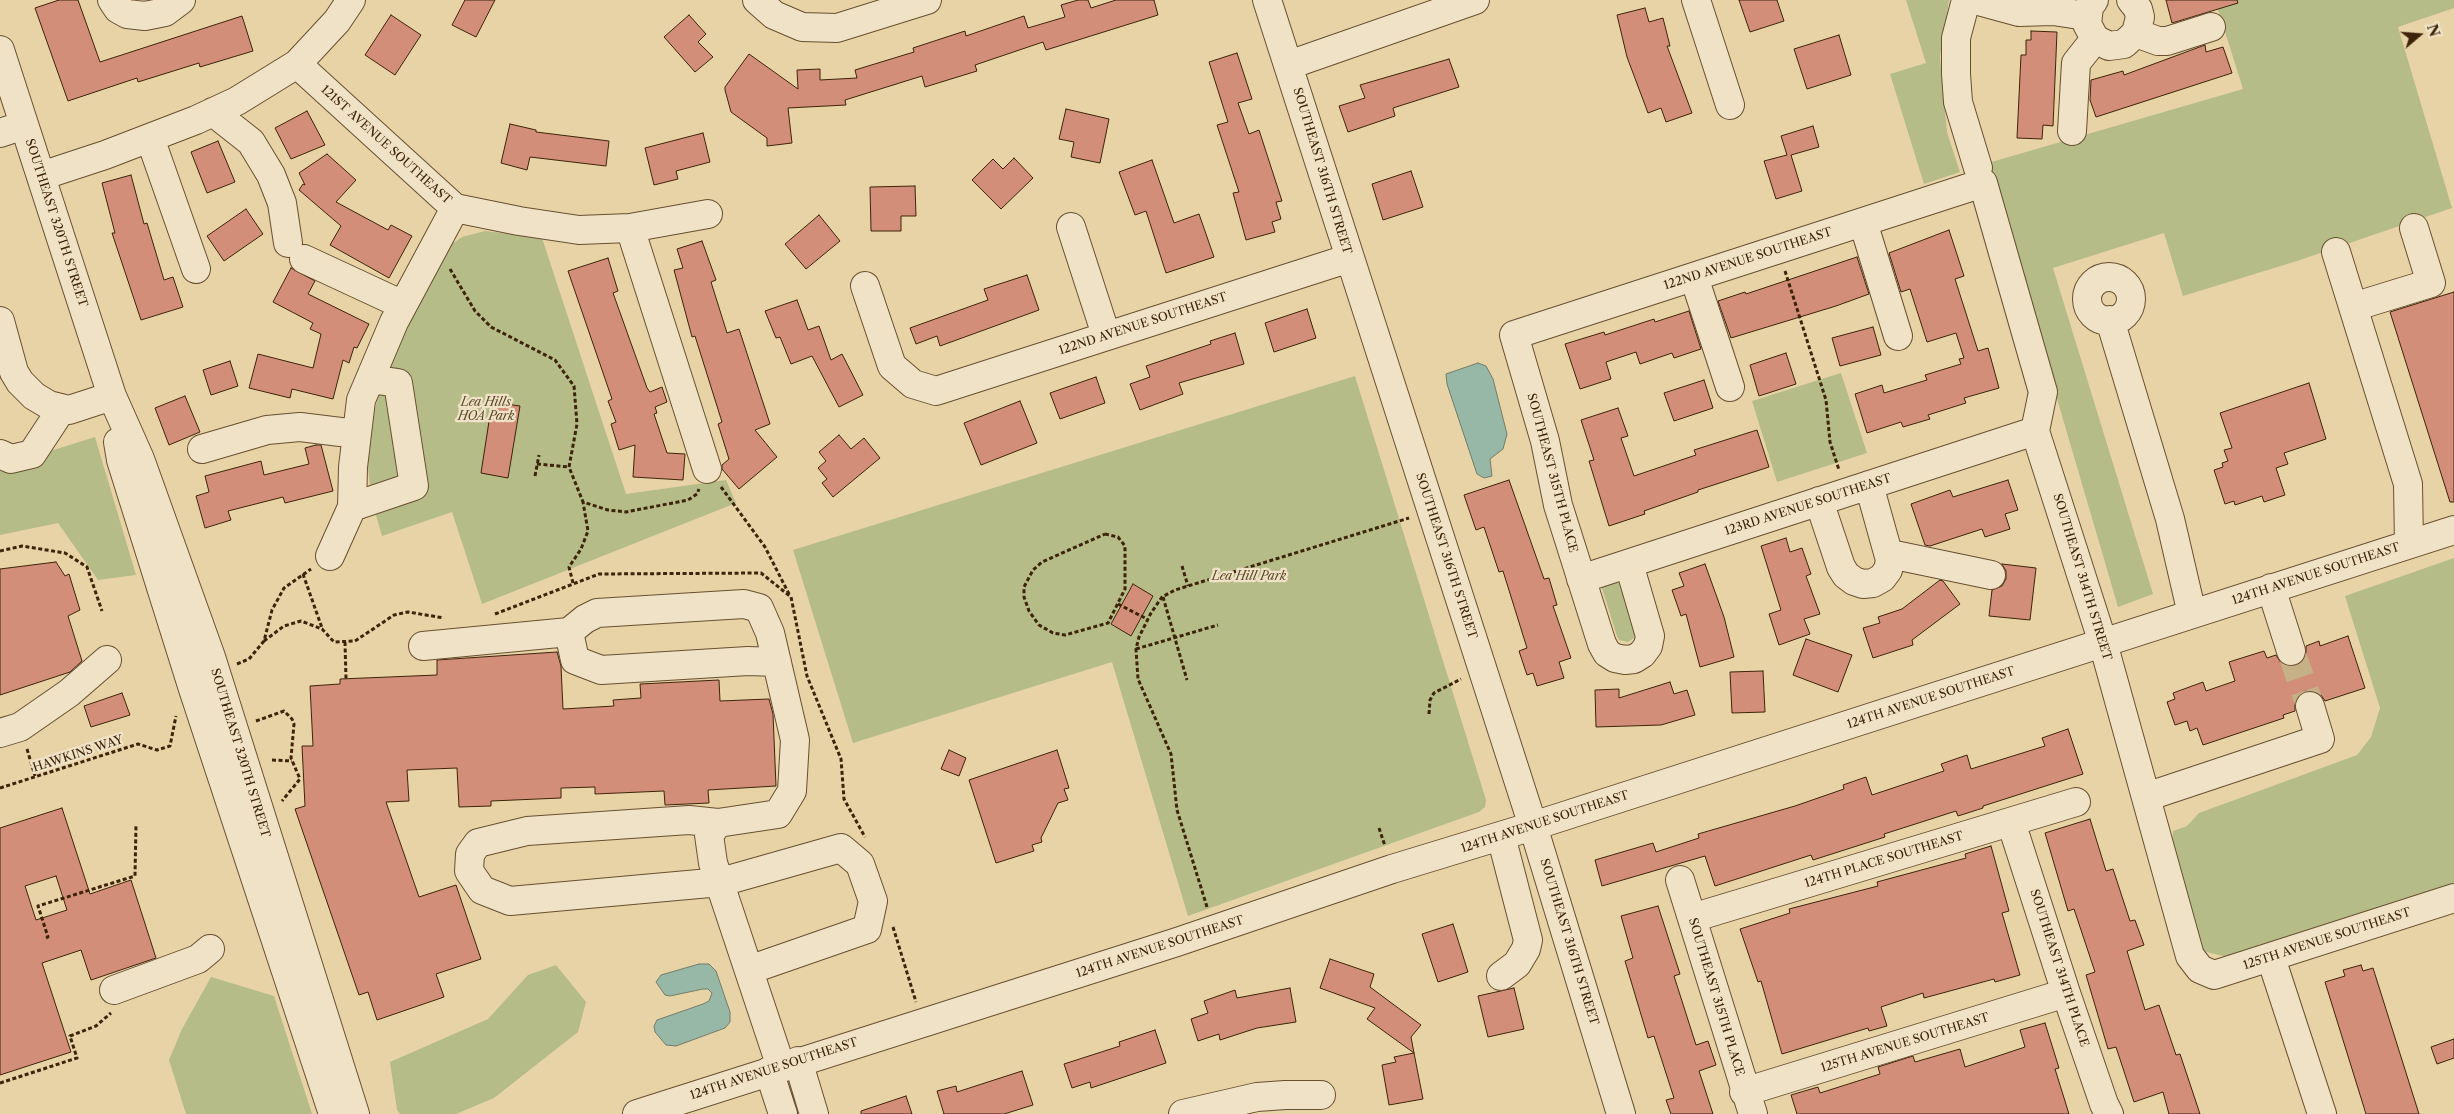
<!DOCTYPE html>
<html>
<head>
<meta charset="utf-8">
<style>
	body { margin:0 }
	#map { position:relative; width:2454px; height:1114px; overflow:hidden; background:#e8d3a7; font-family:"Libre Caslon Text",serif }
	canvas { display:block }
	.north { position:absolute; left:2394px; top:10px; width:50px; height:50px; -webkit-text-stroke:4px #f0e2c6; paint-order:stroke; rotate:72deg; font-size:14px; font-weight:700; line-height:20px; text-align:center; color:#3d2309 }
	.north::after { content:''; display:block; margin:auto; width:18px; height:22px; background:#3d2309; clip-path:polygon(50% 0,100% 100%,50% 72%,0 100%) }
</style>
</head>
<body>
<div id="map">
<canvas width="2454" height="1114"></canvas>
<div class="north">N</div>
</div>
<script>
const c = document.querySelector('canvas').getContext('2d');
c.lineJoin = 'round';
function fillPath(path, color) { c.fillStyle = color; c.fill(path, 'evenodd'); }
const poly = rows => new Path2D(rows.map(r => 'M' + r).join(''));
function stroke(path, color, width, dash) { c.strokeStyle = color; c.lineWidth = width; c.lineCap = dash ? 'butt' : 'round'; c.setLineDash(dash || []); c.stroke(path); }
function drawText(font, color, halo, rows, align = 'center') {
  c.font = font + ' "Libre Caslon Text",serif'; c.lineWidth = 4.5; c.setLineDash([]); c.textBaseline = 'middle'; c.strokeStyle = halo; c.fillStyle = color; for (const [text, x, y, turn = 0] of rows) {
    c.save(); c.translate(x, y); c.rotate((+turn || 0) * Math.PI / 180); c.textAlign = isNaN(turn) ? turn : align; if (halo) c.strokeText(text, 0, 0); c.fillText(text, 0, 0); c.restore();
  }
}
const green = poly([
	[1906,0,1949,0,1940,57,1947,132,1960,172,1924,184,1890,74,1926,63],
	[2215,0,2454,0,2454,8,2398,27,2452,208,2297,261,2183,296,2164,233,2053,268,2153,594,2118,607,1988,163,2243,89],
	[485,231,542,238,626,494,726,480,736,503,482,604,452,512,382,536,371,498,368,467,370,428,378,397,395,347,452,244,462,237],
	[1841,373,1867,453,1777,482,1752,401],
	[1355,376,1486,800,1485,807,1479,812,1188,916,1112,662,853,743,793,550],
	[95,437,136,575,98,580,58,523,0,535,0,460,12,463],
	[2454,558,2454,884,2232,958,2202,951,2171,858,2173,831,2187,826,2199,813,2357,755,2371,737,2380,708,2345,596],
	[1615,580,1620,584,1635,632,1634,638,1628,642,1619,640,1617,636,1602,588,1602,583],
	[556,965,586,1002,578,1032,494,1098,456,1114,400,1114,397,1110,390,1062,488,1019,528,975],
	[211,977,274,996,312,1114,186,1114,169,1060,182,1029]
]);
const water = poly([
	[1478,363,1486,366,1493,379,1507,434,1503,449,1490,459,1492,476,1484,478,1477,474,1447,384,1446,374,1478,363],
	[699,964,709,964,716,971,730,1012,730,1022,725,1028,676,1046,666,1045,655,1032,654,1026,657,1020,703,1004,709,1001,712,993,708,989,703,989,670,996,665,995,656,982,661,975,699,964]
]);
const building = poly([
	[59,0,78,0,100,62,242,16,253,51,200,67,199,63,138,82,137,78,68,101,35,8,59,0],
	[465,0,495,0,476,37,452,25,465,0],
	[1078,0,1088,0,1091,8,1116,0,1154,0,1158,15,1046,50,1043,42,975,65,977,71,925,87,922,76,845,100,846,105,788,108,792,143,767,146,767,138,731,112,725,90,725,87,749,54,798,89,797,70,820,69,820,80,857,78,855,70,914,52,913,48,965,31,966,36,1024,16,1028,28,1065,17,1061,5,1078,0],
	[1739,0,1777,0,1784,21,1750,32,1739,0],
	[2166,0,2237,0,2238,3,2172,23,2166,0],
	[1645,8,1649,22,1663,18,1670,46,1667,46,1692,113,1666,122,1661,108,1648,113,1627,57,1617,15,1645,8],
	[391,15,421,35,395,75,365,55,391,15],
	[689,15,706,34,698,42,713,57,695,72,664,37,689,15],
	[2031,31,2057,32,2053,126,2043,125,2042,139,2017,138,2021,55,2026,55,2026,40,2031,40,2031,31],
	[1839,35,1851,75,1807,89,1794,49,1839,35],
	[2205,45,2206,52,2223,47,2232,73,2096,117,2090,100,2091,80,2123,71,2124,75,2205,45],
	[1237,53,1252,99,1238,103,1249,134,1259,130,1282,201,1276,202,1281,219,1272,222,1275,232,1246,240,1233,193,1239,192,1217,125,1228,122,1209,62,1237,53],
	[1449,59,1459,87,1393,108,1395,116,1348,132,1339,106,1365,98,1360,85,1449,59],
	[1066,109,1109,119,1100,163,1071,157,1074,142,1059,139,1066,109],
	[307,111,325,145,291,159,275,128,307,111],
	[510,124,536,130,536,132,609,141,606,166,530,157,527,170,501,163,510,124],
	[1813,126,1819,147,1791,155,1802,191,1776,199,1764,161,1787,155,1781,136,1813,126],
	[703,133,710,162,676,171,678,179,654,185,645,148,703,133],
	[218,141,235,182,207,193,191,152,218,141],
	[327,154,356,180,336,202,388,230,391,225,412,236,389,278,330,245,341,226,299,190,303,184,305,185,299,173,327,154],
	[1014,158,1033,178,1001,209,972,180,993,159,1003,169,1014,158],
	[1152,160,1174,223,1199,214,1214,257,1166,273,1146,211,1135,215,1119,172,1152,160],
	[1411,171,1423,207,1383,220,1372,184,1411,171],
	[131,175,144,224,147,223,164,280,173,277,183,307,141,320,112,233,115,233,102,183,131,175],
	[915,186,916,216,901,216,901,231,871,231,870,187,915,186],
	[246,209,263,234,224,261,207,236,246,209],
	[819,215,840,241,806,269,785,244,819,215],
	[1949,230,1964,276,1955,279,1978,351,1988,348,1999,388,1964,398,1966,403,1928,415,1930,419,1903,427,1901,422,1867,433,1855,394,1882,385,1884,393,1927,380,1925,375,1961,364,1959,359,1964,358,1956,333,1927,342,1910,289,1901,292,1889,253,1949,230],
	[702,241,716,280,711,282,727,333,739,329,770,424,755,430,777,457,739,489,722,469,722,465,729,459,718,424,722,422,695,336,692,337,674,270,683,268,677,249,702,241],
	[1857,257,1869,294,1836,306,1731,338,1718,301,1745,292,1746,294,1857,257],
	[608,258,618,291,613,293,647,388,650,392,662,387,667,402,655,407,657,413,654,414,667,453,685,454,683,480,633,477,635,445,619,450,611,424,616,422,608,401,612,399,568,271,608,258],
	[291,268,315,281,308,294,369,324,357,348,354,347,349,363,343,360,333,399,292,389,290,398,249,388,258,354,313,368,321,334,310,329,313,323,273,302,291,268],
	[1027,275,1039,310,940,346,937,336,916,344,910,328,988,300,984,289,1027,275],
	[2454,292,2454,502,2450,502,2390,312,2454,292],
	[797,300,808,330,819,326,831,360,842,354,863,395,839,407,812,356,791,364,780,337,776,338,765,311,797,300],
	[1307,309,1316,338,1274,352,1265,323,1307,309],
	[1689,311,1701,349,1674,358,1672,353,1640,364,1636,352,1606,362,1611,379,1580,389,1565,344,1604,332,1605,335,1654,319,1655,322,1689,311],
	[1873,327,1881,355,1840,366,1832,338,1873,327],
	[1235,333,1244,364,1179,383,1183,394,1140,410,1130,384,1150,377,1146,366,1211,344,1210,341,1235,333],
	[1786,353,1796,384,1759,396,1750,365,1786,353],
	[230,361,238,386,211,395,203,370,230,361],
	[1096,377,1105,403,1060,419,1050,393,1096,377],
	[1704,380,1713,408,1674,421,1664,393,1704,380],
	[2309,383,2326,439,2284,453,2288,464,2276,468,2285,495,2264,502,2262,496,2235,505,2234,501,2225,504,2214,470,2223,467,2222,463,2228,461,2224,450,2232,448,2220,413,2309,383],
	[185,396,200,432,169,445,155,408,185,396],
	[1020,401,1037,443,981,465,964,423,1020,401],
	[492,402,520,406,508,478,481,473,492,402],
	[1618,408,1628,436,1621,438,1634,476,1696,455,1694,450,1757,430,1769,467,1698,490,1698,492,1644,511,1645,514,1609,526,1589,461,1594,460,1581,420,1618,408],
	[839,435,851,449,864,438,880,458,833,497,822,483,827,479,818,468,826,461,819,452,839,435],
	[316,445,321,445,333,491,285,503,283,497,228,511,231,520,205,528,196,496,209,492,205,476,261,461,264,475,309,464,305,448,316,445],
	[1509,480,1544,579,1549,578,1557,605,1553,606,1571,658,1559,662,1564,678,1537,686,1533,673,1527,675,1519,651,1527,648,1503,571,1499,572,1484,527,1476,530,1464,495,1509,480],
	[2008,480,2018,510,2005,514,2010,529,1985,537,1982,529,1930,546,1925,545,1911,504,1950,490,1953,497,2008,480],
	[1786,538,1790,552,1802,548,1811,574,1806,576,1820,614,1804,619,1810,634,1779,645,1769,614,1781,610,1761,546,1786,538],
	[56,562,65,576,69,574,80,610,68,616,82,661,70,672,0,695,0,569,56,562],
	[1705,564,1724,617,1734,657,1700,667,1686,614,1681,616,1672,590,1684,586,1679,573,1705,564],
	[2002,564,2036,568,2030,620,1989,616,1992,590,2002,586,2006,579,2006,571,2002,564],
	[1940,580,1943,581,1960,604,1912,640,1913,645,1873,658,1863,628,1880,623,1878,617,1902,609,1940,580],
	[1133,584,1153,596,1131,636,1111,624,1133,584],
	[2348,636,2365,688,2325,701,2321,695,2314,691,2305,691,2299,695,2295,702,2295,711,2283,715,2284,718,2203,745,2197,728,2190,731,2187,721,2175,725,2167,702,2175,699,2173,693,2203,682,2206,691,2235,681,2229,662,2264,651,2267,658,2276,655,2281,663,2287,666,2295,666,2302,662,2306,655,2306,646,2319,641,2320,646,2348,636],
	[1806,639,1852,655,1838,692,1793,675,1806,639],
	[557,652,561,666,563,709,614,706,613,700,641,698,640,684,719,680,720,701,769,699,773,714,776,786,708,790,709,803,665,805,664,791,595,794,595,787,561,788,561,798,491,801,491,806,459,807,457,768,407,770,409,801,386,802,419,897,456,885,481,959,436,974,444,997,377,1020,368,992,359,995,295,809,305,806,302,746,313,746,310,686,340,684,340,679,437,675,437,660,557,652],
	[1763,671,1765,712,1732,713,1730,672,1763,671],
	[1670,682,1674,694,1687,690,1695,715,1661,725,1596,727,1595,690,1619,689,1619,698,1670,682],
	[122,693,130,715,91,727,84,706,122,693],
	[2068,729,2083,774,1983,806,1983,808,1958,816,1956,811,1884,834,1885,837,1813,860,1811,855,1715,886,1705,856,1602,886,1595,860,1653,843,1656,852,1699,838,1698,834,1795,806,1844,789,1843,785,1866,777,1872,795,1944,771,1941,764,1967,755,1971,769,2045,746,2042,738,2068,729],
	[949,750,966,758,959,776,941,769,949,750],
	[1057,750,1069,788,1064,789,1068,800,1058,803,1041,838,1042,842,1032,845,1034,851,996,863,969,780,1057,750],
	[62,808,90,894,131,880,156,958,91,980,81,950,42,963,71,1052,0,1075,0,828,62,808],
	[56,876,67,910,36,920,25,886,56,876],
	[2090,819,2106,871,2113,869,2130,921,2135,920,2144,945,2127,951,2145,1010,2159,1005,2176,1055,2180,1054,2200,1114,2169,1114,2163,1092,2134,1102,2116,1047,2108,1049,2086,975,2095,972,2074,909,2068,911,2045,833,2090,819],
	[1991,846,2009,911,2002,913,2020,975,1995,982,1994,979,1924,998,1923,993,1881,1007,1887,1026,1869,1031,1868,1028,1782,1054,1761,981,1758,982,1740,929,1790,913,1789,909,1878,886,1877,882,1966,858,1965,854,1991,846],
	[1658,906,1680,974,1674,976,1696,1045,1708,1041,1716,1065,1699,1071,1713,1114,1671,1114,1666,1100,1674,1098,1654,1036,1648,1038,1625,961,1633,958,1621,916,1658,906],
	[1453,924,1468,972,1438,982,1422,934,1453,924],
	[1330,959,1374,974,1370,987,1421,1025,1411,1037,1414,1053,1367,1019,1375,1008,1320,988,1330,959],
	[2361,965,2363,971,2373,968,2419,1114,2366,1114,2325,982,2345,976,2343,970,2361,965],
	[1290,988,1296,1022,1257,1028,1220,1040,1219,1034,1198,1041,1191,1019,1208,1013,1204,1001,1235,990,1237,998,1290,988],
	[1514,988,1524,1029,1488,1037,1478,996,1514,988],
	[2045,1023,2059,1068,2055,1069,2069,1114,1797,1114,1791,1095,1818,1087,1820,1093,1880,1074,1878,1067,1913,1056,1915,1062,1960,1049,1965,1067,2025,1047,2020,1030,2045,1023],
	[1155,1030,1166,1063,1091,1088,1090,1082,1072,1088,1064,1064,1120,1046,1119,1042,1155,1030],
	[2454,1039,2454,1058,2437,1064,2431,1047,2454,1039],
	[1414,1053,1423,1099,1389,1105,1382,1065,1396,1062,1394,1057,1414,1053],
	[1022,1071,1033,1105,1004,1114,944,1114,937,1091,956,1086,957,1092,1022,1071],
	[906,1096,912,1114,861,1114,861,1111,906,1096]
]);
const minorTunnel = poly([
	[2291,651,2310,706]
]);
const path = poly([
	[450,269,475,311,491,327,555,360,574,386,577,424,569,467,583,502,608,510,626,512,688,500,697,494,699,489],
	[1785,271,1826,400,1830,442,1839,470],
	[537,464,569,467],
	[535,476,539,455],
	[721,487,765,547,790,596],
	[1105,534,1118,537,1125,546,1125,589,1108,623,1065,635,1053,633,1039,625,1029,611,1024,597,1024,587,1033,570,1042,562,1105,534],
	[0,551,22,546,65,553,87,567,102,611],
	[1182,566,1188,586],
	[303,574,322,628],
	[573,583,569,567,581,549,588,531,583,502],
	[1163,597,1187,680],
	[1118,604,1147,619],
	[495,614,599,574,761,573,791,597,807,676,841,759,844,799,865,837],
	[264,641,284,626,301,621,322,629,334,642,355,641,394,615,408,612,444,618],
	[345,642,346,679],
	[1136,649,1218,625],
	[237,664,249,659,264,641,272,610,284,588,311,569],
	[1429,714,1430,700,1434,693,1461,679],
	[256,721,284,711,292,719,294,724,291,758,300,779,282,801],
	[27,749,35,776],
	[272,760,292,761],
	[0,788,138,744,157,750,170,746,176,716],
	[1379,828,1385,846],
	[1207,907,1177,810,1171,754,1138,679,1136,649,1139,637,1151,613,1162,597,1175,590,1409,518],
	[893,927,916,1002],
	[46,938,48,937,38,906,135,876,136,824],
	[0,1083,77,1058,70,1036,96,1026,111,1013]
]);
const minor = poly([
	[112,0,118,9,127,14,145,16,165,12,181,0],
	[757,0,774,15,802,27,837,28,927,0],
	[1267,0,1533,826,1621,1114],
	[1696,0,1730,105],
	[1966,0,1956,38,1956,74,1958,102,1978,168],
	[1975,0,2019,12,2053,11,2086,16],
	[2094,0,2089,7,2087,24,2095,39,2109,46,2124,44,2136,33,2140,17,2138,9,2131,0],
	[2136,33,2158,41,2167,41,2211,27],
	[0,50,112,396,140,459,211,657,355,1114],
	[297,64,455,208,519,221,579,230,630,228,708,214],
	[1289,65,1475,0],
	[213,112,251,142,271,175,282,203,288,243],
	[2072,131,2076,63,2095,39],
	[0,133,24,125],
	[150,138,196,269],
	[41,176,105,155,196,120,237,101,297,64,337,21,351,0],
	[1863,222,1898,336],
	[1071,227,1106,335],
	[630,228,707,469],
	[2336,252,2408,484,2409,544],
	[304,259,403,305],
	[1694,277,1730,387],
	'2087 299a22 22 0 1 1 44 0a22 22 0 1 1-44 0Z',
	[865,286,892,366,913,384,936,391,1350,258],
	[2353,307,2431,283,2414,228],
	[2110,320,2170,519,2192,614],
	[0,321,14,372,20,382,34,396,49,405,69,410,112,396],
	[118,442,121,460,193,689,333,1114],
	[202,449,267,430,300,427,357,434],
	[0,454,11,459,32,454,61,410],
	[1819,501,1841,567,1846,575,1854,581,1863,584,1873,583,1882,578,1888,570,1890,560,1869,485],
	[352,507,414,486,398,383,370,379],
	[1890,554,1991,575],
	[330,556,352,507,353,467,361,400,394,322,455,208],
	[1629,564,1650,636,1648,646,1642,654,1634,659,1625,660,1615,658,1607,653,1602,644,1558,505,1545,441,1514,335,1983,183,2043,392,2035,431,2103,643,2190,956,2200,969,2214,975,2454,898],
	[1581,579,2035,431],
	[2271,588,2291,651],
	[569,632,575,660,601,670,748,661,777,662],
	[423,646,569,632,585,619,597,613,744,604,759,608,770,633,795,740,792,791,778,814,718,823,709,835,713,863,781,1067],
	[0,733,20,727,69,693,107,660],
	[2146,797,2320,739,2310,706],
	[2011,822,2066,993,2104,1104,2109,1114],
	[718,823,689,820,527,831,478,843,470,854,469,871,482,890,510,901,721,882,841,848,860,864,873,901,867,929,749,970],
	[1680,880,1753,1114],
	[1692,918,2076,802],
	[2271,958,2322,1114],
	[1501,976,1517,964,1526,949,1528,940,1501,836],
	[114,990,198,959,210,949],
	[798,1061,814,1114],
	[769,1071,783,1114],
	[1744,1092,2066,993],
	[637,1114,1177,942,1392,869,1533,826,2454,530],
	[1183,1114,1257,1097,1285,1095,1321,1095]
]);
const streetNames = [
	["121ST AVENUE SOUTHEAST",386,145,42],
	["SOUTHEAST 316TH STREET",1322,171,73],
	["SOUTHEAST 320TH STREET",56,223,72],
	["122ND AVENUE SOUTHEAST",1748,259,-18],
	["122ND AVENUE SOUTHEAST",1143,324,-18],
	["SOUTHEAST 315TH PLACE",1552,473,75],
	["123RD AVENUE SOUTHEAST",1808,505,-18],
	["SOUTHEAST 316TH STREET",1446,556,72],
	["124TH AVENUE SOUTHEAST",2316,574,-18],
	["SOUTHEAST 314TH STREET",2082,577,73],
	["124TH AVENUE SOUTHEAST",1931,698,-18],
	["SOUTHEAST 320TH STREET",240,753,73],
	["HAWKINS WAY",78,754,-18],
	["124TH AVENUE SOUTHEAST",1545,822,-18],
	["124TH PLACE SOUTHEAST",1884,860,-17],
	["125TH AVENUE SOUTHEAST",2327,939,-18],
	["SOUTHEAST 316TH STREET",1569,942,73],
	["124TH AVENUE SOUTHEAST",1160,947,-18],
	["SOUTHEAST 314TH PLACE",2059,968,72],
	["SOUTHEAST 315TH PLACE",1716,997,73],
	["125TH AVENUE SOUTHEAST",1905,1043,-17],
	["124TH AVENUE SOUTHEAST",774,1069,-18]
];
const parkNames = [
	["Lea Hills",486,403],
	["HOA Park",486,417],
	["Lea Hill Park",1249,577]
];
fillPath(green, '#b5bc88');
fillPath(water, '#97b8a7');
stroke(water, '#737c68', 1);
fillPath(building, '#d38e7a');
stroke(building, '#3d2309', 1);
stroke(minorTunnel, '#c6b087', 28, [28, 14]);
stroke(minor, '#684f30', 30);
stroke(path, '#3d2309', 3, [4, 2.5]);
stroke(minor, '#f0e2c6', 28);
drawText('12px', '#3d2309', '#f0e2c6', streetNames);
drawText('italic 12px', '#5b4929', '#f0e2c6', parkNames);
</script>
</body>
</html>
